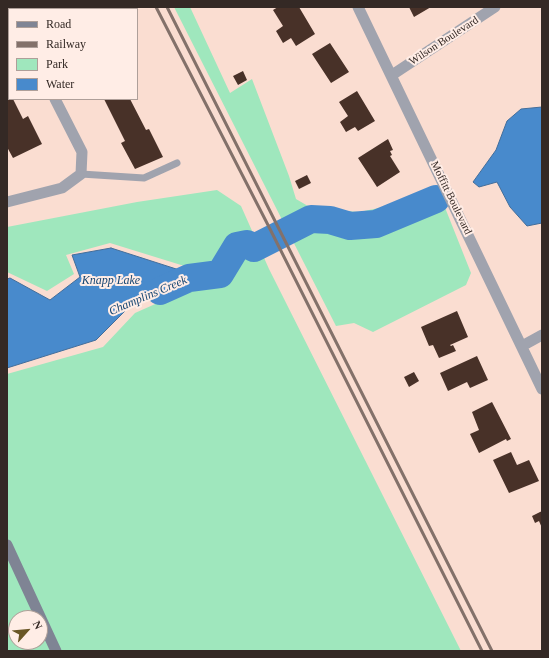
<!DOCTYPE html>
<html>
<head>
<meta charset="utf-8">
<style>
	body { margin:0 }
	#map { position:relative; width:549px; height:658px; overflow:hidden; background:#faddd1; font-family:Georgia,serif }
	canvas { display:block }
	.frame { position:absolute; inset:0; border:8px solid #342925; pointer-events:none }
	.legend { position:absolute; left:8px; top:8px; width:130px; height:92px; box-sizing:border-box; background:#ffede6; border:1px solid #ae9f99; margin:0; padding:5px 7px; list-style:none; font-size:12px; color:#342925 }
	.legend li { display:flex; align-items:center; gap:8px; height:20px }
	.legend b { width:20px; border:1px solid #ae9f99 }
	.north { position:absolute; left:8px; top:610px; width:40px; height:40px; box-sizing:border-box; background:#ffede6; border:1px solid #ae9f99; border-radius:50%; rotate:63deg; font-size:11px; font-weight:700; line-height:16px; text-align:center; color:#342925 }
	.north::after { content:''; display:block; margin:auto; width:14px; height:18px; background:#6a5625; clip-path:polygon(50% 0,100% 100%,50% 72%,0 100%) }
</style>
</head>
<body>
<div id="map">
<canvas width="549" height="658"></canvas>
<div class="frame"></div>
<ul class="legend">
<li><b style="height:5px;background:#7f8494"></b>Road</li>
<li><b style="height:5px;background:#83716a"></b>Railway</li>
<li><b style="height:11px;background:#9fe7bd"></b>Park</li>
<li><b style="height:11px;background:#488acc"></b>Water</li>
</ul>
<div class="north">N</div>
</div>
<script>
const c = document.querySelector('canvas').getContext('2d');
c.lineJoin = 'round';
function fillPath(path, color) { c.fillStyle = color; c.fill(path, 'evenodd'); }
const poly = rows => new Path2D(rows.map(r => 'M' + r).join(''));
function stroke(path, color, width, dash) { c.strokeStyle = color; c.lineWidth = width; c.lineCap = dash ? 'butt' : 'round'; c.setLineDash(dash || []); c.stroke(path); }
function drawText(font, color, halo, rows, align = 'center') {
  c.font = font + ' Georgia,serif'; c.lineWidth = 4; c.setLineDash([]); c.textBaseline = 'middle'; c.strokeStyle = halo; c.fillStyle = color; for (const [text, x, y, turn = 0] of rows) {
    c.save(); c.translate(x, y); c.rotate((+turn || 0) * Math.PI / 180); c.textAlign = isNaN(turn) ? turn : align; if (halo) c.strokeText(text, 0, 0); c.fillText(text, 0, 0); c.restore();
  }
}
const green = poly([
	[174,7,190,7,230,93,252,79,289,176,296,199,313,209,359,212,389,206,438,190,471,273,466,285,373,332,354,323,336,326],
	[217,190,241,206,269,269,461,651,7,651,7,374,103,347,135,313,198,285,194,269,110,243,66,255,74,274,47,291,7,272,7,227,137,202],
	[16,618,40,618,40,642,16,642]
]);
const water = poly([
	[542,107,542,223,527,226,510,207,497,182,479,187,473,182,496,150,507,121,521,109,542,107],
	[111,248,198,276,128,308,96,340,7,368,7,279,10,278,50,300,80,277,72,255,111,248]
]);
const river = poly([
	[160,291,189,278,220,274,237,246,247,244,254,248,311,219,330,220,350,226,376,224,436,199]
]);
const building = poly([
	[52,7,77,7,73,9,53,9],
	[278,7,299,7,315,34,296,46,291,38,283,43,276,31,283,26,273,10],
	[409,7,431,7,414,17],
	[330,43,349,72,331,83,312,54],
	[243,71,247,80,238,85,233,76],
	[7,86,9,99,13,99,23,119,28,116,42,144,13,158,7,147],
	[357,91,375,121,358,131,355,127,346,132,340,122,348,116,339,102],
	[104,99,130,99,146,130,149,129,163,157,135,169,121,143,125,141],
	[388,139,393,150,390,151,392,155,390,156,400,172,377,187,358,158],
	[307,175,311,183,299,189,295,181],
	[457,311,468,337,450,345,451,346,453,345,456,351,439,358,433,345,429,346,421,327],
	[477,356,488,380,470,388,467,382,448,391,440,373],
	[414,372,419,381,409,387,404,377],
	[492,402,511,439,507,441,506,439,479,453,470,434,479,430,472,412],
	[511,452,517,465,529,460,539,481,509,493,493,460],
	[542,511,542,528,539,521,535,523,532,516]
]);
const service = poly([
	[99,7,99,9],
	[81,174,144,178,177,163]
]);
const minor = poly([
	[9,7,10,9],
	[358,7,542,389],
	[392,75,495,7],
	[7,202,62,188,81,174,82,152,55,99],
	[522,346,542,335]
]);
const secondary = poly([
	[7,545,56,651]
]);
const rail = poly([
	[156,7,269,227,482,651],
	[167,7,492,651]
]);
const streetNames = [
	["Wilson Boulevard",444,41,-33],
	["Moffitt Boulevard",451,198,64]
];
const waterNames = [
	["Knapp Lake",111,281],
	["Champlins Creek",148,296,-23]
];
fillPath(green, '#9fe7bd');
fillPath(water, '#488acc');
stroke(water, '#426d9a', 1);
stroke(river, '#488acc', 28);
fillPath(building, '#483128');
stroke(service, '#a0a3ae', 7);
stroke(minor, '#a0a3ae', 11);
stroke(secondary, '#7f8494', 11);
stroke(rail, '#83716a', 3);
drawText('11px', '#342925', '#ffede6', streetNames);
drawText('italic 12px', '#174672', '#ffede6', waterNames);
</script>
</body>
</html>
